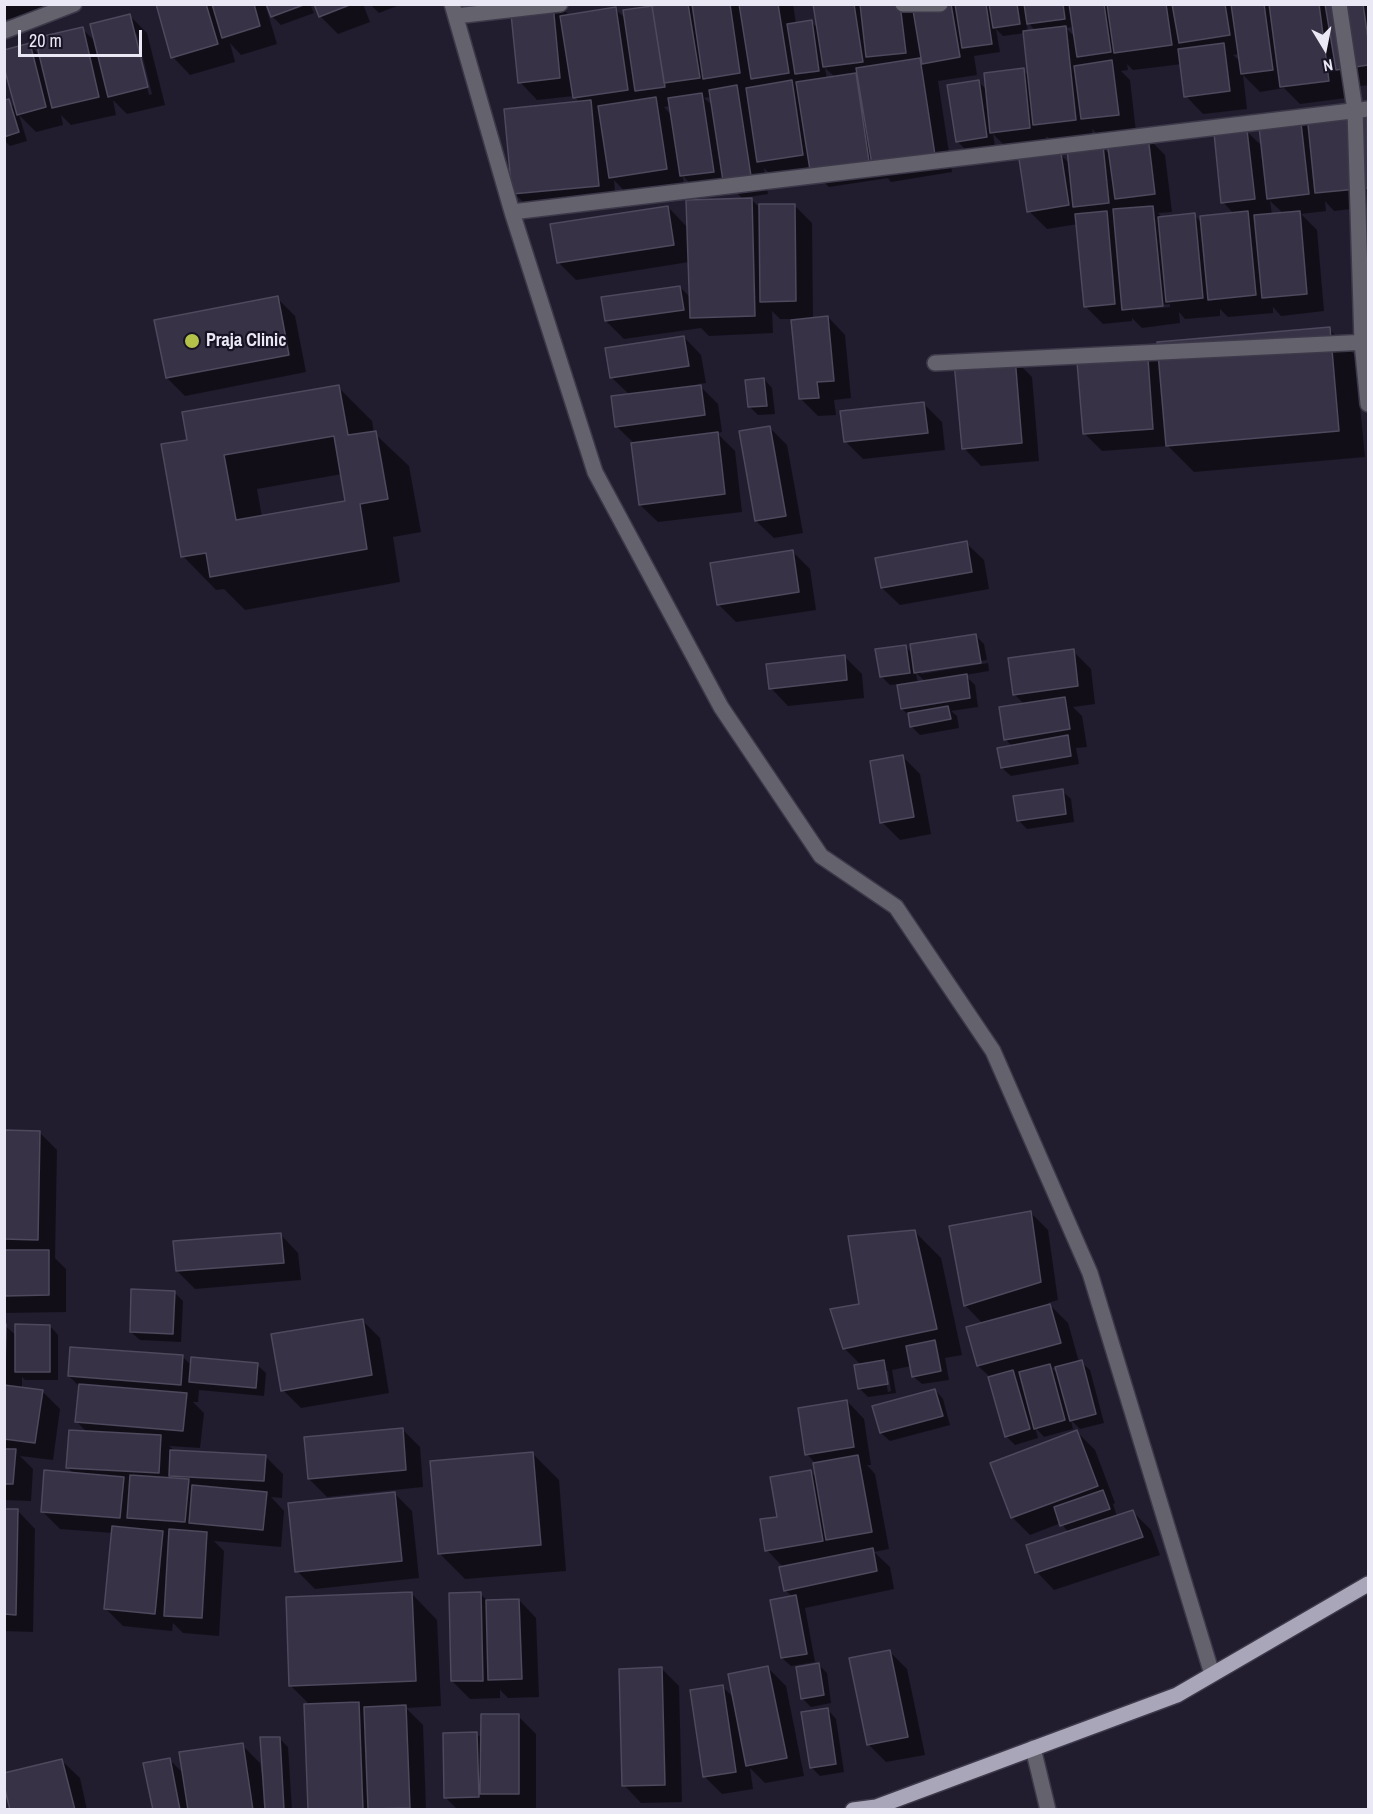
<!DOCTYPE html>
<html>
<head>
<meta charset="utf-8">
<style>
	body { margin:0 }
	#map { position:relative; width:1373px; height:1814px; overflow:hidden; background:#211c2e; font-family:"Archivo Narrow",sans-serif }
	canvas { display:block }
	.frame { position:absolute; inset:0; border:6px solid #ebe8f5; pointer-events:none }
	.north { position:absolute; left:1295px; top:18px; width:60px; height:60px; -webkit-text-stroke:4px #171324; paint-order:stroke; rotate:170deg; font-size:16px; font-weight:700; line-height:24px; text-align:center; color:#ebe8f5 }
	.north::after { content:''; display:block; margin:auto; width:21px; height:27px; background:#ebe8f5; clip-path:polygon(50% 0,100% 100%,50% 72%,0 100%) }
	.scale { position:absolute; left:18px; top:30px; width:124px; height:27px; box-sizing:border-box; border:3px solid #ebe8f5; border-top:0; padding-left:8px; font-size:18px; line-height:21px; white-space:nowrap; color:#ebe8f5; -webkit-text-stroke:4px #171324; paint-order:stroke }
</style>
</head>
<body>
<div id="map">
<canvas width="1373" height="1814"></canvas>
<div class="frame"></div>
<div class="north">N</div>
<div class="scale">20 m</div>
</div>
<script>
const c = document.querySelector('canvas').getContext('2d');
c.lineJoin = 'round';
function fillPath(path, color) { c.fillStyle = color; c.fill(path, 'evenodd'); }
const poly = rows => new Path2D(rows.map(r => 'M' + r).join(''));
function stroke(path, color, width, dash) { c.strokeStyle = color; c.lineWidth = width; c.lineCap = dash ? 'butt' : 'round'; c.setLineDash(dash || []); c.stroke(path); }
function drawText(font, color, halo, rows, align = 'center') {
  c.font = font + ' "Archivo Narrow",sans-serif'; c.lineWidth = 4.5; c.setLineDash([]); c.textBaseline = 'middle'; c.strokeStyle = halo; c.fillStyle = color; for (const [text, x, y, turn = 0] of rows) {
    c.save(); c.translate(x, y); c.rotate((+turn || 0) * Math.PI / 180); c.textAlign = isNaN(turn) ? turn : align; if (halo) c.strokeText(text, 0, 0); c.fillText(text, 0, 0); c.restore();
  }
}
const shadow = poly([
	[4,4,54,4,55,8,4,20],
	[158,4,265,4,277,44,241,55,230,43,235,62,190,75,173,57],
	[268,4,310,4,314,13,281,25,272,16],
	[316,4,363,4,370,22,338,34,320,16],
	[370,4,402,4,379,13],
	[512,4,558,4,570,16,615,9,626,19,675,4,689,4,694,10,694,4,793,4,796,24,811,22,819,29,815,4,1368,4,1368,85,1355,87,1346,98,1300,104,1284,88,1260,92,1243,75,1247,109,1203,114,1186,96,1182,64,1133,70,1127,64,1128,70,1121,71,1130,80,1136,132,1100,137,1092,129,1093,138,1053,142,1046,136,1047,145,1009,150,993,134,995,146,966,150,957,141,978,81,987,90,1023,70,1029,76,1025,33,1003,36,996,29,1000,52,974,56,977,75,938,81,952,172,891,182,888,178,829,187,815,173,776,180,764,168,768,194,742,198,730,186,699,193,683,176,684,187,628,195,614,180,616,203,532,211,514,193,580,103,574,96,537,100,520,82],
	[1026,21,1036,31,1028,32],
	[1074,27,1076,38,1066,28],
	[1239,54,1240,61,1233,55],
	[825,68,835,77,827,79],
	[711,97,713,106,704,98],
	[671,106,672,116,664,107],
	[129,15,147,33,165,105,127,114,113,100,116,115,71,125,61,115,63,125,36,132,19,115,27,141,10,146,4,140,4,86,7,101,17,109,30,45,41,57,82,29,96,42],
	[133,34,137,34,152,94,149,95],
	[1368,113,1368,207,1334,211,1325,201,1326,211,1301,214,1317,230,1324,311,1281,316,1273,307,1273,313,1228,317,1220,309,1220,316,1185,319,1179,312,1180,323,1142,328,1132,318,1132,321,1103,324,1085,306,1078,224,1047,229,1029,211,1060,154,1070,164,1102,147,1111,155,1147,137,1165,155,1172,212,1158,213,1162,218,1194,215,1202,223,1234,214,1223,202,1246,131,1263,147,1299,116,1309,126],
	[1270,201,1284,214,1272,215],
	[1170,304,1170,307,1138,310,1138,307],
	[751,199,761,209,794,205,812,223,813,319,828,317,845,335,851,398,834,400,836,415,818,416,800,398,792,319,780,319,772,311,773,333,709,336,701,328,624,339,606,321,680,287,691,298,689,262,576,280,558,262,668,207,688,228],
	[277,298,295,316,306,372,185,396,167,378,156,321],
	[1329,329,1355,355,1365,457,1194,472,1168,446,1102,451,1084,433,1146,346],
	[684,337,701,355,706,383,698,384,718,404,722,432,717,433,735,451,742,512,658,522,640,505,635,444,617,427,630,395,611,377],
	[1014,359,1032,377,1039,461,981,466,964,448],
	[764,379,772,388,775,414,758,415,750,407],
	[338,387,372,421,374,433,409,466,421,532,393,537,400,582,245,610,224,589,216,590,183,556,188,441],
	[342,474,347,502,262,517,257,489],
	[924,404,942,422,945,450,863,459,845,441],
	[770,428,787,445,803,533,774,538,756,521],
	[966,543,984,560,989,589,900,605,882,588],
	[792,551,810,569,816,610,736,622,719,605],
	[976,636,984,644,987,660,921,671,921,674,988,663,989,671,965,675,975,685,978,707,951,711,957,716,959,728,920,735,912,727,910,716,902,709,899,684,890,685,881,676,906,647,913,654],
	[916,673,926,682,918,684],
	[1073,651,1091,669,1095,704,1073,707,1082,716,1087,747,1076,748,1079,764,1011,776,1002,768,1013,747,1005,739,1024,704,1014,694],
	[844,656,862,674,864,698,788,706,771,688],
	[902,756,920,774,931,834,900,840,882,822],
	[1062,791,1071,799,1074,822,1027,829,1018,820],
	[4,1132,39,1132,57,1150,55,1258,66,1269,66,1312,4,1313],
	[1030,1212,1048,1230,1058,1300,1048,1303,1068,1323,1079,1362,1081,1362,1090,1370,1104,1423,1080,1429,1071,1420,1073,1429,1044,1437,1035,1427,1038,1438,1015,1445,1006,1436,989,1376,978,1366,968,1328,983,1324,965,1305],
	[1057,1367,1059,1375,1052,1368],
	[915,1232,941,1258,962,1355,945,1358,949,1380,922,1384,913,1376,911,1366,892,1370,896,1393,868,1397,860,1389,856,1366,861,1365,844,1348,861,1305],
	[884,1371,888,1371,891,1391,888,1392],
	[281,1235,298,1253,301,1280,195,1289,177,1271],
	[174,1292,183,1301,181,1342,140,1340,131,1332],
	[362,1320,380,1338,389,1393,301,1408,283,1390],
	[4,1325,17,1336,50,1326,58,1335,58,1380,25,1380,22,1377,22,1388,42,1391,60,1409,53,1460,20,1456,33,1469,31,1501,4,1500],
	[183,1357,192,1366,257,1365,266,1373,264,1396,199,1390,198,1402,193,1402,204,1413,200,1448,169,1446,175,1451,265,1456,283,1474,282,1498,271,1497,284,1511,281,1547,214,1541,224,1551,219,1636,183,1633,173,1623,172,1631,123,1626,105,1608,113,1533,60,1529,42,1511,74,1474,67,1467,87,1432,77,1422,80,1387,69,1376],
	[935,1390,943,1399,950,1425,890,1441,881,1433,874,1407],
	[847,1401,864,1419,871,1465,867,1465,875,1474,889,1549,874,1552,890,1567,894,1589,805,1608,815,1662,791,1666,782,1658,793,1597,785,1590,784,1568,767,1550,779,1518,811,1472,817,1478,816,1464,807,1454],
	[402,1429,420,1447,423,1487,327,1497,309,1479],
	[1077,1432,1095,1450,1115,1503,1113,1504,1117,1517,1133,1512,1151,1530,1160,1555,1054,1590,1037,1572,1069,1533,1061,1523,1030,1535,1012,1517],
	[533,1454,559,1480,566,1571,465,1579,439,1553],
	[394,1493,412,1511,419,1578,315,1589,297,1571],
	[4,1511,18,1511,35,1529,33,1632,4,1631],
	[411,1593,437,1620,441,1706,406,1708,423,1725,426,1810,309,1810,311,1706,290,1685],
	[480,1594,488,1601,519,1600,536,1618,539,1697,508,1698,500,1690,500,1698,470,1699,452,1681],
	[889,1651,907,1669,925,1755,886,1762,868,1744],
	[818,1664,827,1673,831,1703,811,1707,802,1698],
	[661,1668,679,1686,682,1802,641,1803,624,1785],
	[768,1668,786,1686,804,1776,765,1783,750,1768,753,1789,722,1794,704,1776,722,1686,734,1698],
	[828,1710,836,1719,844,1772,820,1776,811,1767],
	[518,1716,536,1734,536,1810,498,1810,496,1808,496,1810,458,1810,445,1797,477,1734,482,1739],
	[279,1738,288,1747,292,1810,154,1810,169,1759,184,1774,242,1745,260,1763,262,1775,264,1775],
	[62,1761,80,1778,87,1810,12,1810]
]);
const building = poly([
	[156,4,206,4,218,44,171,58,156,4],
	[212,4,254,4,260,26,222,38,212,4],
	[266,4,306,4,271,17,266,4],
	[314,4,352,4,319,17,314,4],
	[510,4,553,4,560,78,518,83,510,4],
	[663,4,688,4,700,78,664,83,652,6,663,4],
	[692,4,730,4,740,73,703,79,692,4],
	[739,4,778,4,789,73,751,79,739,4],
	[813,4,854,4,863,62,823,67,813,4],
	[860,4,900,4,906,53,866,57,860,4],
	[912,4,951,4,960,57,922,64,912,4],
	[955,4,986,4,992,44,962,48,955,4],
	[989,4,1017,4,1020,24,993,28,989,4],
	[1024,4,1063,4,1065,19,1027,24,1024,4],
	[1069,4,1104,4,1111,52,1077,57,1069,4],
	[1107,4,1166,4,1172,45,1114,53,1107,4],
	[1172,4,1225,4,1230,35,1179,43,1172,4],
	[1231,4,1264,4,1273,70,1241,74,1231,4],
	[1269,4,1319,4,1329,81,1280,87,1269,4],
	[1325,4,1363,4,1368,39,1368,65,1336,70,1325,4],
	[652,6,665,87,635,91,623,10,652,6],
	[616,7,628,90,573,98,560,16,616,7],
	[130,14,148,87,108,97,90,24,130,14],
	[812,20,819,71,795,74,787,24,812,20],
	[1066,26,1076,120,1033,125,1023,31,1066,26],
	[83,27,99,97,52,108,35,38,83,27],
	[30,43,46,107,17,115,4,67,4,50,30,43],
	[1224,43,1230,91,1184,97,1178,49,1224,43],
	[920,58,935,155,872,165,856,68,920,58],
	[1112,60,1119,115,1081,119,1074,66,1112,60],
	[1024,68,1030,128,990,133,984,73,1024,68],
	[856,73,869,161,810,170,796,82,856,73],
	[792,80,803,155,757,162,746,88,792,80],
	[979,80,987,137,956,142,947,85,979,80],
	[737,85,751,176,723,181,709,90,737,85],
	[702,93,714,172,680,176,668,98,702,93],
	[656,97,667,169,609,178,598,106,656,97],
	[9,99,19,132,4,137,4,100,9,99],
	[591,100,599,186,512,194,504,109,591,100],
	[1367,109,1368,188,1315,193,1307,115,1367,109],
	[1300,114,1309,194,1267,199,1258,118,1300,114],
	[1247,130,1255,199,1221,203,1214,133,1247,130],
	[1148,136,1155,194,1115,199,1107,141,1148,136],
	[1103,145,1109,203,1073,207,1067,149,1103,145],
	[1061,153,1069,205,1027,212,1019,159,1061,153],
	[752,198,755,316,690,318,686,200,752,198],
	[759,204,795,204,796,301,760,302,759,204],
	[668,206,674,245,557,263,550,224,668,206],
	[1153,206,1163,306,1122,310,1113,209,1153,206],
	[1107,211,1115,304,1084,307,1075,214,1107,211],
	[1248,211,1256,295,1208,300,1200,216,1248,211],
	[1300,211,1307,294,1262,298,1254,215,1300,211],
	[1195,213,1203,298,1166,302,1158,217,1195,213],
	[680,286,684,310,605,321,601,297,680,286],
	[278,296,289,355,166,378,154,320,278,296],
	[828,316,834,381,817,382,819,398,799,399,791,320,828,316],
	[1330,327,1339,431,1166,446,1157,342,1330,327],
	[684,336,689,366,610,378,605,348,684,336],
	[1147,345,1153,429,1083,434,1076,350,1147,345],
	[1015,357,1022,443,962,449,954,362,1015,357],
	[764,378,767,406,748,407,745,380,764,378],
	[339,385,348,435,376,431,388,499,360,504,367,549,210,577,206,553,181,557,161,444,187,440,182,412,339,385],
	[334,436,345,501,236,520,224,455,334,436],
	[701,385,705,415,615,427,611,396,701,385],
	[924,402,928,433,844,442,840,411,924,402],
	[770,426,786,516,755,521,739,431,770,426],
	[718,432,725,494,639,505,631,443,718,432],
	[967,541,972,572,881,588,875,558,967,541],
	[793,550,799,592,717,605,710,563,793,550],
	[976,634,981,663,914,673,910,644,976,634],
	[906,645,910,673,880,677,875,649,906,645],
	[1074,649,1078,686,1013,695,1008,658,1074,649],
	[845,655,847,680,769,689,766,664,845,655],
	[967,674,970,698,901,709,897,685,967,674],
	[1065,697,1070,729,1004,740,999,707,1065,697],
	[948,706,951,719,910,727,908,713,948,706],
	[1068,735,1071,756,1001,768,997,748,1068,735],
	[903,755,914,817,880,823,870,761,903,755],
	[1063,789,1066,814,1017,821,1013,796,1063,789],
	[4,1130,40,1131,38,1240,4,1239,4,1130],
	[1031,1211,1041,1282,964,1306,949,1226,1031,1211],
	[915,1230,937,1329,843,1349,830,1309,859,1304,848,1236,915,1230],
	[281,1233,284,1263,176,1271,173,1241,281,1233],
	[4,1250,49,1250,49,1295,4,1296,4,1250],
	[131,1289,175,1291,173,1334,130,1332,131,1289],
	[1050,1304,1061,1343,977,1366,966,1327,1050,1304],
	[363,1319,372,1375,281,1391,271,1334,363,1319],
	[4,1324,6,1324,5,1369,4,1369,4,1324],
	[15,1324,50,1325,50,1372,15,1372,15,1324],
	[935,1340,941,1371,912,1377,906,1346,935,1340],
	[70,1347,183,1355,181,1385,68,1376,70,1347],
	[191,1357,258,1363,256,1388,189,1382,191,1357],
	[884,1360,888,1384,858,1389,854,1365,884,1360],
	[1082,1360,1096,1414,1070,1421,1055,1367,1082,1360],
	[1050,1364,1065,1420,1034,1429,1019,1372,1050,1364],
	[1013,1370,1030,1429,1005,1437,988,1377,1013,1370],
	[79,1384,187,1393,183,1431,75,1422,79,1384],
	[4,1385,43,1390,35,1443,4,1439,4,1385],
	[935,1389,943,1416,880,1433,872,1406,935,1389],
	[847,1400,854,1447,805,1455,798,1408,847,1400],
	[403,1428,406,1470,308,1479,304,1437,403,1428],
	[69,1430,161,1435,159,1473,66,1468,69,1430],
	[1077,1430,1098,1486,1011,1518,990,1463,1077,1430],
	[4,1449,16,1449,13,1484,4,1484,4,1449],
	[170,1450,266,1455,264,1481,169,1476,170,1450],
	[533,1452,541,1545,438,1554,430,1461,533,1452],
	[858,1455,872,1532,826,1540,813,1463,858,1455],
	[44,1470,124,1477,120,1518,41,1512,44,1470],
	[811,1470,823,1541,765,1551,760,1519,777,1517,770,1477,811,1470],
	[130,1475,189,1479,185,1522,127,1518,130,1475],
	[192,1485,267,1492,263,1530,189,1523,192,1485],
	[1103,1490,1110,1509,1060,1526,1054,1507,1103,1490],
	[395,1492,402,1561,295,1572,288,1503,395,1492],
	[4,1509,18,1509,16,1615,4,1614,4,1509],
	[1133,1510,1143,1537,1035,1573,1026,1545,1133,1510],
	[112,1526,163,1531,155,1614,104,1609,112,1526],
	[169,1529,207,1532,202,1618,164,1616,169,1529],
	[873,1548,877,1571,784,1591,779,1567,873,1548],
	[412,1592,416,1681,289,1686,286,1597,412,1592],
	[481,1592,483,1681,451,1681,449,1593,481,1592],
	[796,1595,807,1654,781,1658,770,1600,796,1595],
	[519,1599,522,1679,488,1680,486,1600,519,1599],
	[890,1650,908,1737,867,1745,849,1658,890,1650],
	[819,1663,824,1695,801,1699,796,1667,819,1663],
	[768,1666,787,1758,746,1766,728,1674,768,1666],
	[662,1667,665,1785,622,1786,619,1669,662,1667],
	[723,1685,736,1772,703,1777,690,1690,723,1685],
	[359,1702,363,1810,308,1810,304,1704,359,1702],
	[406,1705,410,1808,368,1809,364,1707,406,1705],
	[828,1708,836,1764,810,1768,801,1712,828,1708],
	[481,1714,519,1714,519,1794,480,1794,481,1714],
	[477,1732,479,1797,444,1798,443,1733,477,1732],
	[260,1737,280,1737,284,1810,265,1810,260,1737],
	[243,1743,253,1810,188,1810,179,1752,243,1743],
	[170,1758,180,1810,153,1810,143,1763,170,1758],
	[62,1759,75,1810,10,1810,4,1785,4,1773,62,1759]
]);
const minor = poly([
	[452,4,512,212,595,472,721,707,821,856,896,907,993,1051,1090,1273,1212,1674],
	[903,4,940,4],
	[1339,4,1355,110,1362,343,1368,404],
	[456,16,560,4],
	[4,31,74,4],
	[512,212,1368,109],
	[935,363,1368,342],
	[1033,1748,1048,1810]
]);
const major = poly([
	[853,1810,876,1807,1177,1695,1368,1584]
]);
const markers = [
	[192,341,8,"#b4c24a"]
];
const poiNames = [
	["Praja Clinic",206,341]
];
fillPath(shadow, '#0007');
fillPath(building, '#373245');
stroke(building, '#4e495d', 1.5);
stroke(minor, '#3d394a', 18);
stroke(major, '#3d394a', 18);
stroke(minor, '#64626c', 15);
stroke(major, '#aaa6ba', 15);
for (const [x, y, r, color] of markers) { const dot = new Path2D(); dot.arc(x, y, r, 0, 2 * Math.PI); c.fillStyle = color; c.fill(dot); stroke(dot, '#171324', 2); }
drawText('bold 18px', '#ebe8f5', '#171324', poiNames, 'left');
</script>
</body>
</html>
